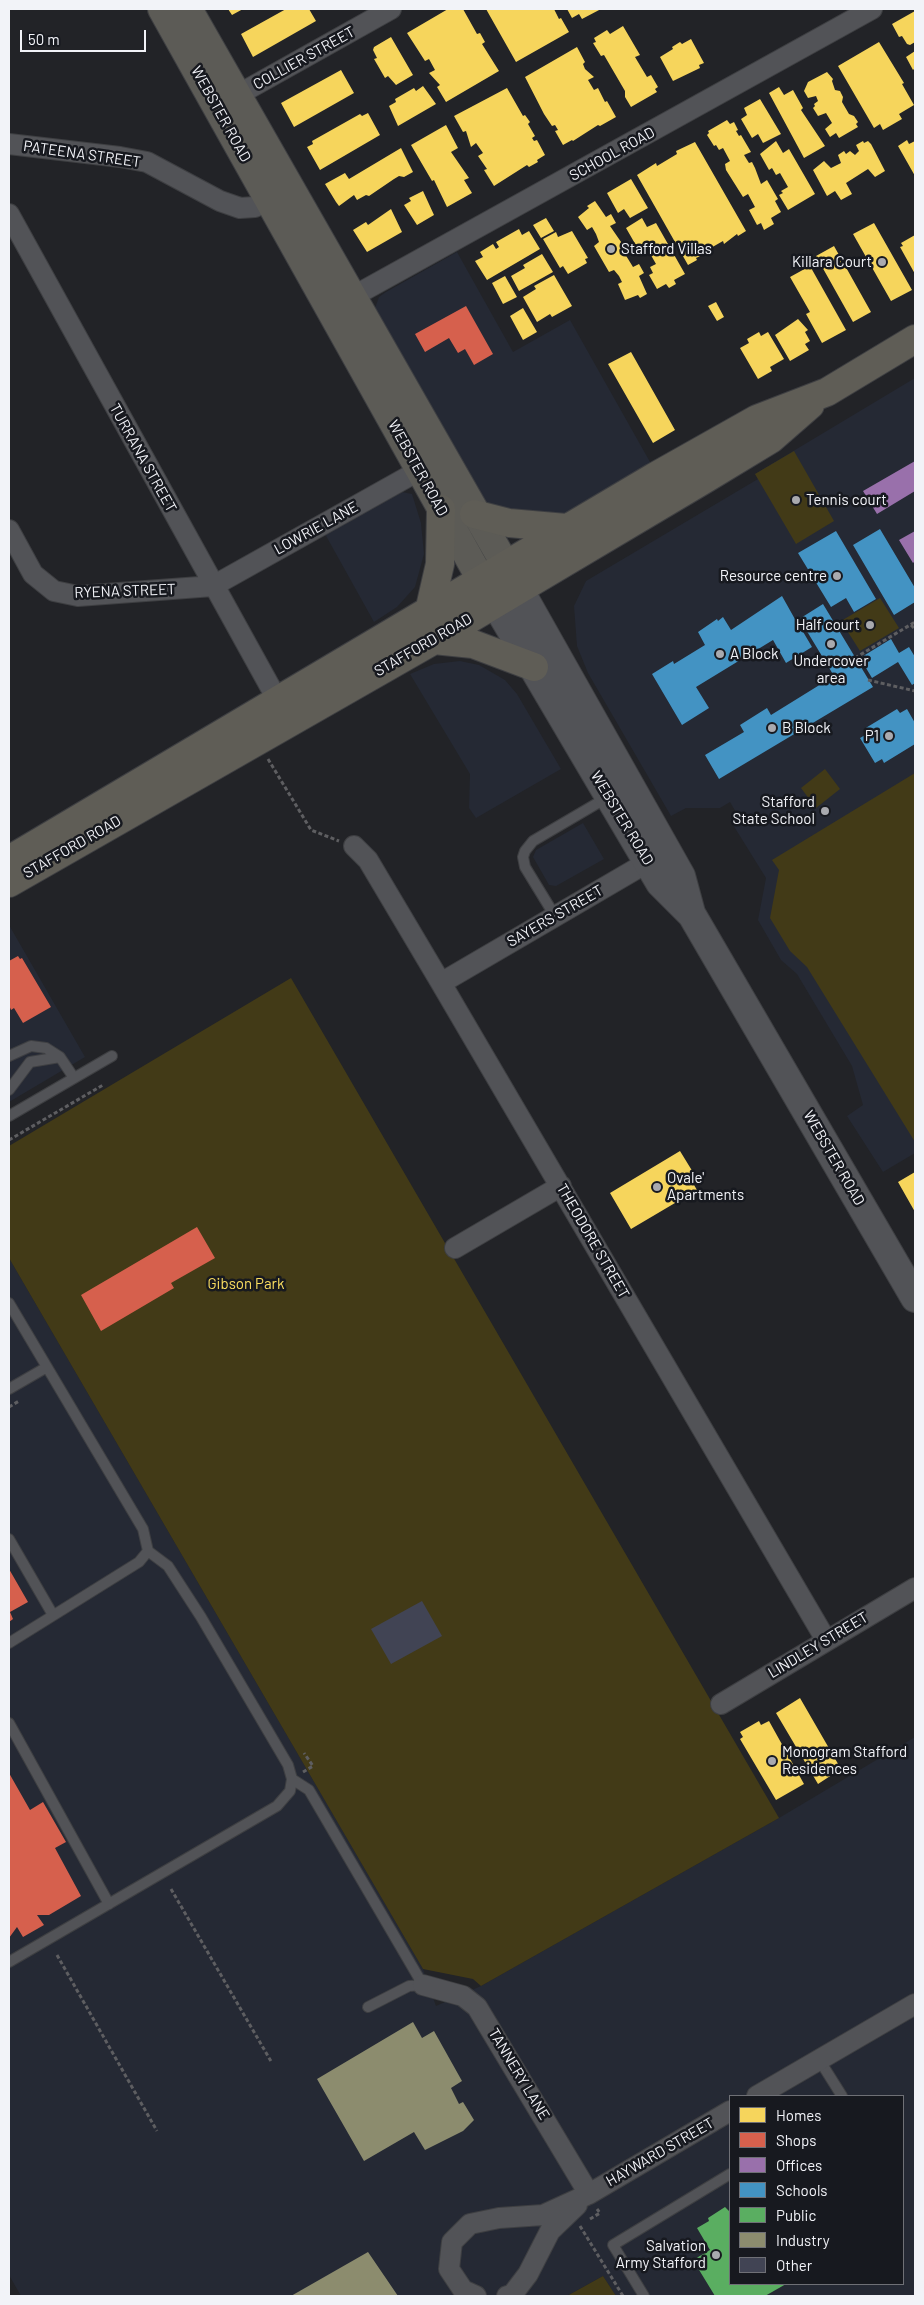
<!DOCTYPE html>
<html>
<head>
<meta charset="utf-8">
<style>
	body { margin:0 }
	#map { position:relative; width:924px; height:2305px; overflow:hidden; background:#222327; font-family:Barlow,sans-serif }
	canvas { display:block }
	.frame { position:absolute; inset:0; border:10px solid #f2f3f8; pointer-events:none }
	.legend { position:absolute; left:729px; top:2095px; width:175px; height:190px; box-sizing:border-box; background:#17191f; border:1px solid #6f7076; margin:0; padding:6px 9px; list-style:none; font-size:15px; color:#f2f3f8 }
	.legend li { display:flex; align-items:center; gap:10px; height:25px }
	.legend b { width:25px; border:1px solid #6f7076 }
	.scale { position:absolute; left:20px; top:30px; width:126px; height:22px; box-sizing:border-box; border:2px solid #f2f3f8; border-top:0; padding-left:6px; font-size:15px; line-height:18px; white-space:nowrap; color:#f2f3f8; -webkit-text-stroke:4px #17191f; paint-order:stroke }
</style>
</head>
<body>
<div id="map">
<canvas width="924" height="2305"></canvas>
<div class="frame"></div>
<ul class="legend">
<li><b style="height:14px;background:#f6d55c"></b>Homes</li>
<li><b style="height:14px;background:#d6604d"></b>Shops</li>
<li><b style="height:14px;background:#9970ab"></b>Offices</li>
<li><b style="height:14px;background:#4393c3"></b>Schools</li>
<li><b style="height:14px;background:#5aae61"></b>Public</li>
<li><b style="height:14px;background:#8c8c6e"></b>Industry</li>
<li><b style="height:14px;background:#414454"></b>Other</li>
</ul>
<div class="scale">50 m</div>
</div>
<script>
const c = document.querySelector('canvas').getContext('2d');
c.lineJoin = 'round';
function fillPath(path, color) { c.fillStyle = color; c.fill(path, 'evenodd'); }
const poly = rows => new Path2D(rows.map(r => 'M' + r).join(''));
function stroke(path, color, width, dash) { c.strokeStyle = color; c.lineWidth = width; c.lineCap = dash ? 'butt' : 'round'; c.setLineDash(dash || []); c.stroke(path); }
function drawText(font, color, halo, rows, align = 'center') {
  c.font = font + ' Barlow,sans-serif'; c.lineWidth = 5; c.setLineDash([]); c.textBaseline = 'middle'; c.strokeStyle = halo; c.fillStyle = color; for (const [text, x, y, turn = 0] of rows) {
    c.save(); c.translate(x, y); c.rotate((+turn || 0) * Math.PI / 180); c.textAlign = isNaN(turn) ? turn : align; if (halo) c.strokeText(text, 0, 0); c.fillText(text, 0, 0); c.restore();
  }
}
const built = poly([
	[457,252,513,352,570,320,654,469,559,517,486,505,374,311,379,297,386,292],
	[915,378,915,1153,883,1172,847,1116,863,1105,852,1066,797,974,781,960,758,920,766,878,730,820,737,814,730,802,720,808,686,808,671,816,588,673,577,646,574,606,586,581,758,479,755,474],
	[402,492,412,494,421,523,424,554,415,587,397,607,374,622,325,534],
	[460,661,479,665,505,680,517,694,561,769,476,818,469,808,470,774,410,674,434,664],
	[583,823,604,859,556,886,549,885,533,857,536,850],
	[9,925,85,1057,9,1102],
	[9,1258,423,1969,436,2006,481,1986,779,1818,915,1737,915,2296,616,2296,603,2276,567,2296,21,2296,9,2275],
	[730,2096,903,2096,903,2284,730,2284]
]);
const green = poly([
	[794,451,834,521,796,544,755,474],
	[880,598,899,628,860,651,841,621],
	[825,769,840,789,816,808,801,788],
	[915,773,915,1142,807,967,790,951,770,918,779,870,772,860],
	[291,978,779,1818,481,1986,473,1979,423,1969,9,1258,9,1146],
	[603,2276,616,2296,567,2296]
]);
const homes = poly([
	[228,9,243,9,232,15],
	[286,9,309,9,316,21,253,57,241,34],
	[448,9,463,9,477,34,480,33,485,42,482,44,499,71,446,102,437,87,440,85,429,73,435,70,429,59,425,61,407,33],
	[486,9,554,9,559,19,561,18,569,32,516,62],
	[567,9,601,9,582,19,579,14,572,18],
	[915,11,915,42,910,45,907,44,902,36,899,37,892,24],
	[623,26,640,55,635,57,647,77,651,75,658,87,655,89,657,92,631,107,625,97,625,91,604,55,601,56,593,43,596,42,594,38,607,30,610,34],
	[391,37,413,75,396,85,388,76,385,78,374,59,377,58,373,50,374,47],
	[691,39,704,63,699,65,700,68,673,81,660,57,673,49,672,47,680,42,682,44],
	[879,42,904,83,902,84,914,105,899,114,902,119,883,130,880,124,874,128,838,66],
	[577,47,585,62,583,64,585,69,594,77,588,80,594,90,598,88,605,102,607,101,616,117,600,126,598,125,573,141,572,140,563,145,555,131,558,130,555,125,552,126,544,114,525,77],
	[915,51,915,68,913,70,906,57],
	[341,70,354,93,294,127,281,103],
	[827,72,833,79,832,81,835,90,840,91,843,97,842,102,849,114,854,116,858,122,856,124,858,127,839,138,836,133,830,137,825,129,832,123,826,113,818,116,813,108,815,106,814,104,818,101,816,96,808,98,804,91,808,82],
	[423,86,436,104,398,126,389,106,396,102,395,99,414,88,416,91],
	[779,87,784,95,793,90,803,108,801,110,825,146,804,158,769,93],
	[507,88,523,116,525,115,530,122,528,124,535,136,532,138,534,141,537,140,545,155,537,160,538,162,529,167,527,165,494,186,484,170,487,169,478,156,483,153,476,143,471,147,466,131,463,132,454,116],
	[760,99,781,134,763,143,758,134,752,138,741,119,747,115,744,108],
	[368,113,380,135,320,170,307,147,313,144,312,141,360,114,362,116],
	[727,120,730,124,734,122,738,130,736,131,739,136,741,135,751,152,744,155,749,163,752,162,755,168,761,184,767,180,778,199,775,201,781,212,771,218,774,224,764,230,761,223,757,225,749,210,755,207,748,194,743,197,726,170,725,164,730,161,723,148,719,150,716,145,714,146,707,135,709,133,708,131],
	[446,125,458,148,451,152,469,178,464,180,472,193,447,207,434,180,432,181,411,145],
	[907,140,909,144,915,141,915,176,898,146],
	[776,141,783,153,789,149,815,194,788,210,779,195,783,193,781,191,788,187,780,173,776,175,772,168,769,170,760,154],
	[863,141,864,143,868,141,871,144,885,171,875,177,868,169,846,183,852,194,841,200,835,191,827,196,813,170,824,161,831,168,841,163,838,155,844,151,846,154,850,151,855,155,859,151,856,145],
	[695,142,746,231,738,236,737,234,724,244,723,241,709,249,711,251,696,258,697,260,688,265,637,175,656,163,657,166,677,154,676,151],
	[401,148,413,172,404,177,399,176,394,179,369,196,366,195,357,200,354,195,339,206,336,202,325,184,345,173,349,179],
	[631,179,648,208,630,218,624,209,618,213,607,193],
	[423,191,434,215,417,225,404,205,411,201,409,198],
	[595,201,606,217,611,214,616,223,610,226,628,252,625,254,633,267,639,264,644,273,639,276,647,294,640,298,638,295,625,300,618,284,622,282,619,276,614,270,609,272,594,246,599,242,596,234,592,227,587,230,578,217,589,208,587,206],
	[391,209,402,232,367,252,353,230,366,222,368,225],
	[546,218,554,231,541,238,533,225],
	[642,218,647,227,656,223,685,274,674,280,676,284,669,288,666,284,657,289,649,275,653,273,650,267,656,264,648,250,641,254,626,228],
	[874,223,912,290,891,301,853,234],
	[519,229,522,235,529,231,540,249,487,280,475,261,483,257,480,252,493,244,496,249,499,247,496,242],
	[572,231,588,258,585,259,587,263,568,274,563,266,560,268,543,239,556,232,558,237],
	[915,235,915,274,900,247,903,246,901,243],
	[834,246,871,312,853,322,816,256],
	[542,254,553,272,519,291,511,276,525,268,523,265],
	[810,266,846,330,822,343,806,314,810,312,790,277],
	[554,275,572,306,552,317,550,314,537,322,523,297,536,289,534,286],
	[505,276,517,297,503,304,492,283],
	[716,302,724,317,717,321,708,306],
	[523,308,537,332,523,340,510,316],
	[798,319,808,330,805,332,810,341,805,344,809,350,790,361,775,335],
	[759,332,761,336,768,332,784,359,770,367,772,371,758,379,740,348,749,343,747,339],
	[631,352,675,430,653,443,608,364],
	[680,1151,699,1182,694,1185,697,1190,631,1229,610,1193],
	[915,1172,915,1212,898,1182],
	[800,1698,841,1769,818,1784,776,1713],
	[759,1721,761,1725,769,1721,804,1784,776,1800,740,1739,743,1737,740,1732]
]);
const shops = poly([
	[466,306,493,354,474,365,465,349,458,353,449,338,425,352,415,334],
	[18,956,20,959,22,958,51,1007,23,1023,14,1008,11,1010,9,1005,9,961],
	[197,1227,215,1258,171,1283,174,1288,101,1331,81,1295],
	[9,1569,28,1602,10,1612,13,1619,9,1622],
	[9,1773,30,1810,43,1802,66,1842,55,1848,81,1896,49,1915,37,1915,44,1925,23,1937,17,1927,9,1938]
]);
const offices = poly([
	[915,461,915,491,877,514,863,491],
	[915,531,915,561,913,563,899,540]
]);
const schools = poly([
	[880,529,915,588,915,602,894,615,853,545],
	[836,531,876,599,854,612,846,598,831,607,798,553],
	[782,596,796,621,823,604,873,687,719,779,705,755,744,732,740,725,767,708,771,715,834,676,805,628,802,630,812,647,786,663,773,640,696,687,709,708,682,725,652,674,673,661,674,664,705,645,698,632,717,619,718,621,723,617,731,630],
	[891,639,899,653,909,647,915,657,915,683,912,685,898,662,872,678,860,658],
	[897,709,900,713,907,709,915,723,915,744,884,763,882,759,875,763,860,738,867,734,864,729]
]);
const public = poly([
	[725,2207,730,2212,730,2284,786,2284,765,2296,715,2296,693,2260,710,2250,697,2228,709,2221,708,2218]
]);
const industry = poly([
	[413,2022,422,2038,434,2031,462,2081,451,2088,459,2104,463,2102,474,2120,463,2131,425,2150,414,2132,364,2161,317,2079],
	[368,2252,398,2296,291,2296]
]);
const building = poly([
	[422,1601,442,1636,391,1664,371,1629]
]);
const path = poly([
	[911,625,915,629],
	[855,658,915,622],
	[868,680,915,691],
	[268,759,311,830,339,841],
	[9,1140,103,1085],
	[9,1407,19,1401],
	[303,1772,313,1766,304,1753],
	[171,1889,272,2063],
	[57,1955,157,2131],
	[590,2219,600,2213,597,2209],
	[580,2226,623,2296]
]);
const service = poly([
	[555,916,525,867,523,857,525,851,533,841,608,797],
	[9,1056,31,1046,46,1048,60,1057,74,1078],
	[9,1090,30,1062,60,1057],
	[9,1116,112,1056],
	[9,1303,143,1529,148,1551,168,1566,201,1617,288,1765,292,1779,290,1791,277,1806,9,1962],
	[9,1389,47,1367],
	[9,1539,53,1615],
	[9,1643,139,1562,148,1551],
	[9,1723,109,1904],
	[292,1779,309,1790,423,1985,409,1986,368,2007],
	[820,2061,842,2096],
	[644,2296,613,2245,730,2174]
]);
const minor = poly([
	[225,102,391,9],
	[9,144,120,157,147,162,220,201,240,208,255,207,280,193],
	[9,214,278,701],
	[352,297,872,9],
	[9,530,33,574,54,591,78,596,213,586,420,470],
	[354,846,368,860,441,983,826,1640],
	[441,983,648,862,656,851],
	[455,1248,561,1186],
	[721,1704,915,1588],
	[423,1985,463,1996,477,2007,589,2194],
	[757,2096,915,2004],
	[476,2296,463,2290,449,2269,452,2242,470,2224,499,2218,543,2215,589,2194,730,2111],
	[507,2296,512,2295,528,2274,550,2231,577,2205]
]);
const secondary = poly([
	[519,589,681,876,691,913],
	[495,603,660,883,692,915,915,1298]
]);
const primary = poly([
	[162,9,493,601],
	[188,9,517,585]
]);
const trunk = poly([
	[474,514,509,523,566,528],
	[429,612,440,564,441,509],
	[434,640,473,644,534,667],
	[9,860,654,477,757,419,827,392,915,339],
	[9,883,434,640,705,479,771,439,810,405]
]);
const markers = [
	[611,249,5,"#a9aaaf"],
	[882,262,5,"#a9aaaf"],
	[796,500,5,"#a9aaaf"],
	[837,576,5,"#a9aaaf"],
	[870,625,5,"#a9aaaf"],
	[831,644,5,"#a9aaaf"],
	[720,654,5,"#a9aaaf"],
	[772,728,5,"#a9aaaf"],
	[889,736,5,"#a9aaaf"],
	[825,811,5,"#a9aaaf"],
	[657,1187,5,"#a9aaaf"],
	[772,1761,5,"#a9aaaf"],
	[716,2255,5,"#a9aaaf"]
];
const streetNames = [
	["COLLIER STREET",304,58,-29],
	["WEBSTER ROAD",221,114,61],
	["PATEENA STREET",82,154,8],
	["SCHOOL ROAD",612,154,-29],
	["TURRANA STREET",143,458,61],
	["WEBSTER ROAD",418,468,61],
	["LOWRIE LANE",316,528,-29],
	["RYENA STREET",125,591,-2],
	["STAFFORD ROAD",423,645,-30],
	["WEBSTER ROAD",622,818,59],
	["STAFFORD ROAD",72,847,-30],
	["SAYERS STREET",555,916,-30],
	["WEBSTER ROAD",834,1158,60],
	["THEODORE STREET",593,1241,60],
	["LINDLEY STREET",818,1645,-31],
	["TANNERY LANE",519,2074,59],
	["HAYWARD STREET",660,2152,-30]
];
const poiNames = [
	["Stafford Villas",621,249],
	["Killara Court",872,262,"right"],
	["Tennis court",806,500],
	["Resource centre",827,576,"right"],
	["Half court",860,625,"right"],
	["A Block",730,654],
	["Undercover",831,661,"center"],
	["area",831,678,"center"],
	["B Block",782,728],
	["P1",879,736,"right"],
	["Stafford",815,802,"right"],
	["State School",815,819,"right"],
	["Ovale'",667,1178],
	["Apartments",667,1195],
	["Monogram Stafford",782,1752],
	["Residences",782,1769],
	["Salvation",706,2246,"right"],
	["Army Stafford",706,2263,"right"]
];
const parkNames = [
	["Gibson Park",246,1284]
];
fillPath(built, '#252934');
fillPath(green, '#423a17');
fillPath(homes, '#f6d55c');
fillPath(shops, '#d6604d');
fillPath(offices, '#9970ab');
fillPath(schools, '#4393c3');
fillPath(public, '#5aae61');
fillPath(industry, '#8c8c6e');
fillPath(building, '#414454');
stroke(service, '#3e3f42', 12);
stroke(minor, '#3e3f42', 22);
stroke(secondary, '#3e3f42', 30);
stroke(primary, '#3e3f42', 30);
stroke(trunk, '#3e3f42', 30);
stroke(path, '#5e5e61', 3, [4, 2.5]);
stroke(service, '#525357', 10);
stroke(minor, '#525357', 20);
stroke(secondary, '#525357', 28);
stroke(primary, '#5c5b56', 28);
stroke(trunk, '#5f5d56', 28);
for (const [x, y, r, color] of markers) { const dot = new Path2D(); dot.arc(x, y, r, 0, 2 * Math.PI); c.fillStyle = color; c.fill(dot); stroke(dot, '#17191f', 2); }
drawText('15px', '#f2f3f8', '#17191f', streetNames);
drawText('15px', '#f2f3f8', '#17191f', poiNames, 'left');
drawText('15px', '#fcdf60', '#17191f', parkNames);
</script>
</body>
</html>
